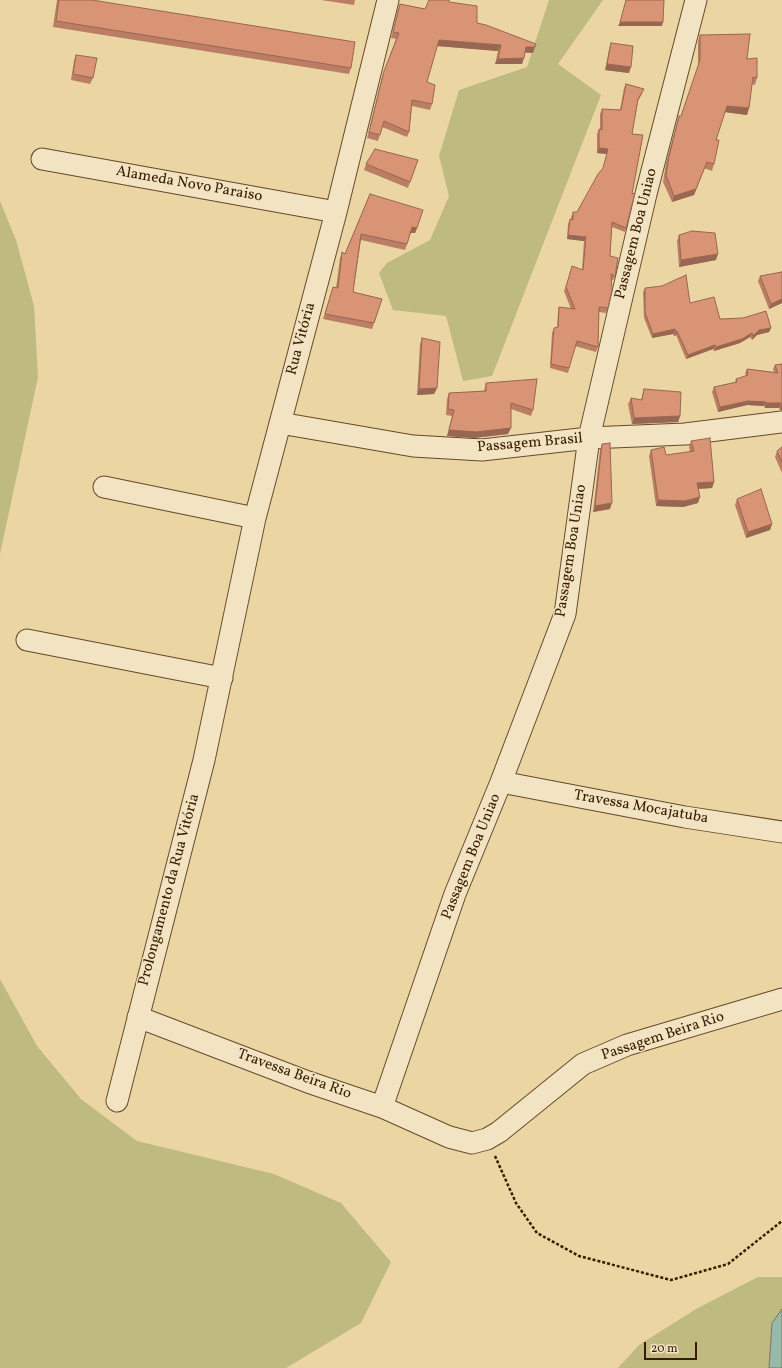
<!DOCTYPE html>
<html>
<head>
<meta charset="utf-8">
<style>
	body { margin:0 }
	#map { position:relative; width:782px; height:1368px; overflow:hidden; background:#ebd5a3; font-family:Vollkorn,serif }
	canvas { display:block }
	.scale { position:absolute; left:644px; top:1342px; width:53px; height:18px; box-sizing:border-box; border:2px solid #381b01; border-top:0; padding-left:5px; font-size:12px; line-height:14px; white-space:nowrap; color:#381b01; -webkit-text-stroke:3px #f2e4c3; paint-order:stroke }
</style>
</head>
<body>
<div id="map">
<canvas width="782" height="1368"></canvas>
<div class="scale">20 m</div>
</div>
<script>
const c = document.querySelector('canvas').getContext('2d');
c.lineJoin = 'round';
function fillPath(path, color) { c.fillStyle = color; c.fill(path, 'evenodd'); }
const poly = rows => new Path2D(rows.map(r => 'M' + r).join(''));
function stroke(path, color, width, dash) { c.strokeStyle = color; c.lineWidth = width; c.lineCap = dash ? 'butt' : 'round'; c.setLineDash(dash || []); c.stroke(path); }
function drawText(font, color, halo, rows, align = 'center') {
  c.font = font + ' Vollkorn,serif'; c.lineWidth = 3; c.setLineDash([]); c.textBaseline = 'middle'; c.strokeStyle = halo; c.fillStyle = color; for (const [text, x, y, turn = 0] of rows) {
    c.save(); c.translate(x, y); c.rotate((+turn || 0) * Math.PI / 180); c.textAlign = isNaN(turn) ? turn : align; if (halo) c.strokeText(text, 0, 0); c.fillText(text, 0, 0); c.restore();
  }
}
const green = poly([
	[549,0,603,0,558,64,601,95,492,376,463,381,446,316,393,310,379,273,387,263,430,240,449,196,439,156,459,90,527,67],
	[0,201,16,240,34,306,38,377,0,554],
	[0,979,37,1046,81,1099,137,1141,274,1174,341,1203,391,1262,361,1323,286,1368,0,1368],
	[758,1277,782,1277,782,1309,772,1323,769,1368,618,1368,639,1345,696,1309]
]);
const water = poly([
	[782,1309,782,1368,769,1368,772,1323,782,1309]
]);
const path = poly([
	[495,1156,516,1203,537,1233,579,1256,671,1280,728,1264,782,1221]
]);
const minor = poly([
	[42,159,336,212],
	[280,423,413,446,482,450,589,438,685,434,782,422],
	[104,487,255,518],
	[27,640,222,678],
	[501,782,685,817,782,832],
	[138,1017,308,1082,382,1107,449,1137,472,1143,487,1139,499,1132,583,1064,627,1045,782,999],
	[117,1101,204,760,255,518,336,212,388,0],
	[382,1107,455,894,501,782,565,614,589,438,646,194,696,0]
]);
const wall = poly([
	[57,0,92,0,351,68,349,74,53,27],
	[321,0,355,0,354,5],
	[449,2,477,23,533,53,525,53,522,64,495,64,498,51,437,46,427,82,432,104,430,110,412,106,409,132,407,137,382,127,378,141,367,138,382,77,396,39,391,38,398,10,400,4,425,9],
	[700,35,747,59,757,78,755,85,752,84,749,108,747,115,725,112,716,140,714,164,712,171,704,168,694,195,672,202,663,182,666,163,677,122,679,116,681,116,698,66,698,41],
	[611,43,629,73,605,70,609,49],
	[76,55,93,78,90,84,71,80,74,61],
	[626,84,644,89,642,94,638,101,632,134,632,194,626,228,625,232,612,227,610,256,615,276,613,280,611,280,608,308,606,313,599,312,598,347,596,352,575,346,568,373,550,368,552,333,554,328,557,328,558,312,559,307,571,309,564,291,571,271,582,269,584,241,567,239,568,224,570,219,571,220,571,217,573,212,577,212,603,169,607,154,597,153,597,134,599,129,600,130,600,114,602,109,620,110,624,88],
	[418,160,408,188,364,170,366,164],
	[370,194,417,228,415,233,411,233,405,250,361,240,353,292,382,299,372,329,323,319,333,287,336,288,340,258,342,252,345,254],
	[679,235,716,260,679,267,677,241],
	[782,272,782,303,769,309,758,281,760,276],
	[645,288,690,303,720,319,771,328,769,332,757,335,752,340,750,337,740,343,714,351,713,349,686,359,676,335,674,336,673,334,652,338,644,318,643,292],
	[422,338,437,388,434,394,417,395,420,344],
	[782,364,782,410,780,410,779,408,765,408,764,406,747,405,718,412,712,392,714,387,735,382,736,379,746,376,745,373,747,369,774,372,773,369,775,365],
	[486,383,533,410,531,416,511,409,508,434,474,438,447,436,452,416,446,415,447,399,449,393,484,391],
	[644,389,680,416,678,422,632,424,628,404,631,398,641,400],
	[691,441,714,482,712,488,699,489,698,503,683,507,656,506,649,456,651,450,666,455,690,452,689,447],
	[602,444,610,509,593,512,600,450],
	[782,447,782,473,775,457,777,451],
	[737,499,772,524,770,530,746,538,735,505]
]);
const shadedWall = poly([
	[620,22,663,22,662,26,618,26],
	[439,40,501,45,498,51,437,46],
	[526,47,535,47,533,53,524,52],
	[524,58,522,64,495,64,498,59],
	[607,64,631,67,629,73,605,70],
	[727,106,749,108,747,115,724,112],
	[599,148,608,149,607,154,597,153],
	[707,162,694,195,672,202,674,196],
	[412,227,417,228,415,233,410,233],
	[568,235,586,237,584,241,567,239],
	[718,254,716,260,679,267,681,260],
	[782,299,782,303,769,309,771,304],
	[771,328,769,332,757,335,752,340,753,336,759,330],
	[675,329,673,334,652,338,653,334],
	[677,331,676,335,674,336,675,332],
	[752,333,750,337,740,343,714,351,716,347],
	[715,345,713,349,686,359,688,355],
	[437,388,434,394,417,395,419,389],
	[748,401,766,402,764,406,747,405,718,412,720,407],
	[766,403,781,403,779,408,765,408],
	[781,406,782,406,782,410,780,410],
	[680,416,678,422,632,424,634,418],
	[511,428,508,434,474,438,447,436,449,430],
	[714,482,712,488,695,489,697,483],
	[700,497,698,503,683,507,656,506,658,500],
	[612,503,610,509,593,512,595,506],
	[772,524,770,530,746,538,748,532]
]);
const building = poly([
	[59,0,92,0,355,42,351,68,56,21,59,0],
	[429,0,449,0,449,2,477,6,477,23,486,25,536,44,535,47,526,47,524,58,498,59,501,45,439,40,427,82,435,85,432,104,412,100,409,132,384,121,380,135,369,132,384,71,399,33,393,32,400,4,425,9,429,0],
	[626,0,664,0,663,22,620,22,626,0],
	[750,34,747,59,757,58,757,78,753,77,749,108,727,106,716,140,719,140,714,164,707,162,696,189,674,196,666,175,669,157,679,116,681,116,700,60,700,35,750,34],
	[611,43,633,46,631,67,607,64,611,43],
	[76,55,97,58,93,78,73,74,76,55],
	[626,84,644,89,638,99,632,134,643,135,632,194,635,193,626,228,612,222,610,256,618,258,615,276,611,274,612,290,608,308,599,307,598,347,577,341,569,368,551,364,554,328,558,327,559,307,575,309,566,287,572,266,583,270,586,237,568,235,570,219,573,220,573,212,577,212,598,174,603,168,608,149,599,148,599,129,602,130,602,109,621,110,626,84],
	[375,149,418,160,410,182,366,164,375,149],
	[370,194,423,210,417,228,412,227,407,244,361,234,353,292,382,299,374,323,325,314,333,287,338,288,342,252,345,254,370,194],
	[692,231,715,233,718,254,681,260,679,235,692,231],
	[782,272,782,299,771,304,760,276,782,272],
	[686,275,690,303,714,297,720,319,743,318,766,311,771,328,759,330,753,336,752,333,742,339,716,347,715,345,688,355,677,331,675,332,675,329,653,334,645,313,645,288,662,286,686,275],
	[422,338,440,342,437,388,419,389,422,338],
	[782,364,782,406,781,406,781,403,766,403,766,402,748,401,720,407,714,387,737,382,736,379,748,375,747,369,778,373,775,365,782,364],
	[537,379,533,410,511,403,511,428,476,432,449,430,454,410,448,409,449,393,486,391,486,383,537,379],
	[644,389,681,392,680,416,634,418,631,398,642,400,644,389],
	[710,438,714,482,697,483,700,497,685,501,658,500,651,450,664,447,666,455,694,451,691,441,710,438],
	[610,443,612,503,595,506,602,444,610,443],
	[782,447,782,462,777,451,782,447],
	[761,489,772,524,748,532,737,499,761,489]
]);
const streetNames = [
	["Alameda Novo Paraiso",189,185,10],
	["Passagem Boa Uniao",637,234,-76],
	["Rua Vitória",302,339,-75],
	["Passagem Brasil",530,444,-5],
	["Passagem Boa Uniao",572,551,-81],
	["Travessa Mocajatuba",641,808,10],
	["Passagem Boa Uniao",472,857,-68],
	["Prolongamento da Rua Vitória",170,890,-75],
	["Passagem Beira Rio",663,1037,-18],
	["Travessa Beira Rio",294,1075,20]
];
fillPath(green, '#bfbb80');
fillPath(water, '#98b8aa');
stroke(water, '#727966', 1);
stroke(minor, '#654a2a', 23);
stroke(path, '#381b01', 2.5, [3, 2]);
stroke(minor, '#f2e4c3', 21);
fillPath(wall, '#bb7e65');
fillPath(shadedWall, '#986752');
fillPath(building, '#d99375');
stroke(building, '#986752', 1);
drawText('15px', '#381b01', '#f2e4c3', streetNames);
</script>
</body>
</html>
